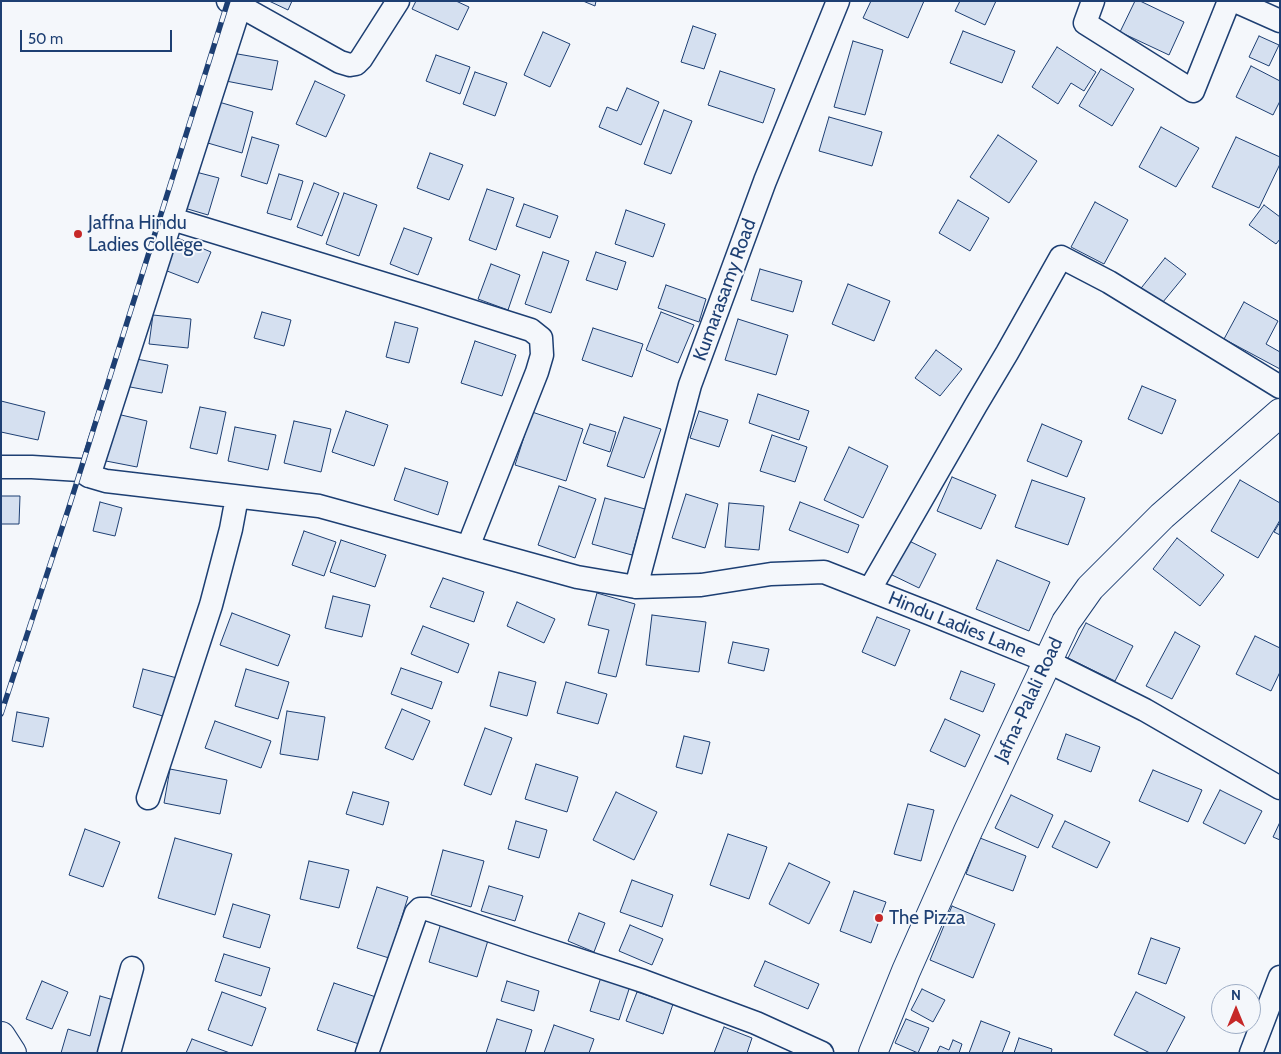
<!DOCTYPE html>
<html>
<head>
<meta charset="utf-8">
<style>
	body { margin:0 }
	#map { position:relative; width:1281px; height:1054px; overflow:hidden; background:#f4f7fb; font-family:Cabin,sans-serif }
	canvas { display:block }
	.frame { position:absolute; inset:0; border:2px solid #1d3f73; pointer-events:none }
	.north { position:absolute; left:1211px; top:984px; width:50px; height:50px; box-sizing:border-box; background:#f4f7fb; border:1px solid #9eadc5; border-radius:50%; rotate:0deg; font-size:14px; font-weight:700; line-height:20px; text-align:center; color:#1d3f73 }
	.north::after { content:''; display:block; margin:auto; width:18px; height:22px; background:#c62828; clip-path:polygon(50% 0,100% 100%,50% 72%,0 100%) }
	.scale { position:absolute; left:20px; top:30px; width:152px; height:22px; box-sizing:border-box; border:2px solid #1d3f73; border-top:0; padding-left:6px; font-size:15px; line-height:18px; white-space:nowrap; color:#1d3f73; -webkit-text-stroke:4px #f4f7fb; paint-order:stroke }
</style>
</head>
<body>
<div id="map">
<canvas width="1281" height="1054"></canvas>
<div class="frame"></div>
<div class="north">N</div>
<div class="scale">50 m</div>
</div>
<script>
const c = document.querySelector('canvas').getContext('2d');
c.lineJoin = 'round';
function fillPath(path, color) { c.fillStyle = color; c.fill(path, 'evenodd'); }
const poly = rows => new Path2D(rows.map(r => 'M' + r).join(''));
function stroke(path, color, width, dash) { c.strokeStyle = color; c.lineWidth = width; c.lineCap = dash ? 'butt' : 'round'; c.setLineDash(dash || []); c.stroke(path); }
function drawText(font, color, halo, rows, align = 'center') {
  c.font = font + ' Cabin,sans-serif'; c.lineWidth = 4; c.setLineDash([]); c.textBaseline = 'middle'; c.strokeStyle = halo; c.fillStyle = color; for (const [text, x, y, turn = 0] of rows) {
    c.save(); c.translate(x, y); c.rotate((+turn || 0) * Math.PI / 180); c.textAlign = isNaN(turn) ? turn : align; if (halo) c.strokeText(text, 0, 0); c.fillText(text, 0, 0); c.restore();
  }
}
const building = poly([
	[269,1,292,1,288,10,269,1],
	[416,1,456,1,469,7,458,30,412,9,416,1],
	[583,1,596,1,595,6,583,1],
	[871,1,924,1,908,38,863,18,871,1],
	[960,1,996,1,985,25,955,11,960,1],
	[1135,1,1140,1,1184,22,1169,55,1120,32,1135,1],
	[693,26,716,34,704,69,681,62,693,26],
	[963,31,1015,51,1002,83,950,63,963,31],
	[543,32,570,44,550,87,524,75,543,32],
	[1259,36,1279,45,1269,66,1249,57,1259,36],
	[853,41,883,50,865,115,834,107,853,41],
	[1057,47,1096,72,1084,91,1071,83,1058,104,1032,87,1057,47],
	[232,53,278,61,272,90,226,81,232,53],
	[436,55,470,67,460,94,426,81,436,55],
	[1251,66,1280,81,1280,101,1273,115,1236,97,1251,66],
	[1101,69,1134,89,1112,126,1079,106,1101,69],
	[720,71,775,89,763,123,708,105,720,71],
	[475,72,507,83,495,116,463,104,475,72],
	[315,81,345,95,326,137,296,124,315,81],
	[627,88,659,102,641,145,599,127,607,107,617,111,627,88],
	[212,100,253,112,242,153,201,141,212,100],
	[664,110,692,121,671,174,644,164,664,110],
	[829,117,882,132,872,166,819,151,829,117],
	[1161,127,1199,148,1176,187,1139,167,1161,127],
	[998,135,1037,161,1009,203,970,177,998,135],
	[252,137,279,145,267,184,241,176,252,137],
	[1236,137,1280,157,1280,164,1259,208,1212,187,1236,137],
	[430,153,463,165,449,200,417,188,430,153],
	[192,171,219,178,208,215,181,207,192,171],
	[279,174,303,181,291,220,267,213,279,174],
	[314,183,339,193,322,236,297,227,314,183],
	[487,189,514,198,496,250,469,240,487,189],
	[344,193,377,205,359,256,326,244,344,193],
	[958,200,989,218,970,251,939,233,958,200],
	[1095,202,1128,220,1104,264,1071,247,1095,202],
	[524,204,558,216,550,238,516,226,524,204],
	[1264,205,1280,217,1280,239,1276,244,1249,225,1264,205],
	[626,210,665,224,653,257,615,244,626,210],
	[404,228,432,238,418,275,390,264,404,228],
	[175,237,211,252,198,283,162,269,175,237],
	[543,252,569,261,551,313,525,304,543,252],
	[596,252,626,262,617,290,586,280,596,252],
	[1165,258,1186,274,1158,308,1138,292,1165,258],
	[491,264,520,275,508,310,478,299,491,264],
	[760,269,802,281,793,312,751,300,760,269],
	[848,284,890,301,874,341,832,324,848,284],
	[666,285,706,299,699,322,658,308,666,285],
	[1244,302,1278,321,1266,344,1280,352,1280,369,1224,339,1244,302],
	[262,312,291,320,284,346,254,338,262,312],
	[661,312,694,325,678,363,646,350,661,312],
	[153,315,191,319,188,348,149,344,153,315],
	[738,319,788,335,776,375,725,360,738,319],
	[395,322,418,328,409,363,386,357,395,322],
	[593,328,643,344,632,377,582,360,593,328],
	[475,341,516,355,502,396,461,383,475,341],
	[936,350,962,369,940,396,915,378,936,350],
	[131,358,168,365,162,393,125,386,131,358],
	[1142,386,1176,400,1162,434,1128,419,1142,386],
	[758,394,809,411,799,440,749,423,758,394],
	[1,401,45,412,38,440,1,432,1,401],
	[200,407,226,412,217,454,190,448,200,407],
	[346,411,388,425,374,466,332,452,346,411],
	[699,411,728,420,719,447,690,438,699,411],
	[532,412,583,429,566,481,515,465,532,412],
	[117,414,147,421,137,467,106,461,117,414],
	[624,417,661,429,644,478,607,466,624,417],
	[294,421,331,429,321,472,284,463,294,421],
	[590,424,616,432,610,452,583,443,590,424],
	[1042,424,1082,441,1067,477,1027,461,1042,424],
	[235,427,276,435,268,470,228,461,235,427],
	[772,435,807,447,795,482,760,471,772,435],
	[849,447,888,466,863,518,824,500,849,447],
	[405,468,448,482,438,515,394,500,405,468],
	[952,477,996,495,981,529,937,511,952,477],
	[1032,480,1085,498,1068,545,1015,527,1032,480],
	[1240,480,1280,503,1280,520,1258,558,1211,531,1240,480],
	[559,486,596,499,575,558,538,545,559,486],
	[686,494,718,504,705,548,672,538,686,494],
	[1,496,20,496,19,524,1,524,1,496],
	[605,498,645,509,632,555,592,544,605,498],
	[100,502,122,508,115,536,93,531,100,502],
	[800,502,859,525,848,553,789,530,800,502],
	[729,503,764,506,759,550,725,547,729,503],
	[1280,522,1280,535,1274,532,1280,522],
	[304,531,336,542,324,576,292,565,304,531],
	[1177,538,1224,575,1200,606,1153,569,1177,538],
	[905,539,936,554,919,588,888,573,905,539],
	[341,540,386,555,375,587,330,572,341,540],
	[997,560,1050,582,1029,631,976,609,997,560],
	[443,578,484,592,474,622,430,607,443,578],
	[597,593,635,604,616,677,598,673,609,630,588,625,597,593],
	[333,596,370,605,362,637,325,628,333,596],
	[517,602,555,619,544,643,507,626,517,602],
	[232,613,290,635,278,666,220,645,232,613],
	[652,615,706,622,699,672,646,665,652,615],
	[877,617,910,630,895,666,862,652,877,617],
	[1086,623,1133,646,1115,681,1068,658,1086,623],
	[423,626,469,644,458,673,411,654,423,626],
	[1175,632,1200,646,1172,699,1146,686,1175,632],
	[1255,636,1280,648,1280,672,1271,691,1236,674,1255,636],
	[733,642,769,649,764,671,728,663,733,642],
	[401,668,442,682,432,709,391,694,401,668],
	[143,669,177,678,166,717,133,707,143,669],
	[246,669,289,682,278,719,235,706,246,669],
	[961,671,995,684,983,712,950,699,961,671],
	[499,672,536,682,527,716,490,706,499,672],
	[566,682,607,694,598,724,557,713,566,682],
	[402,709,430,721,413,760,385,748,402,709],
	[287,711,325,717,318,760,280,754,287,711],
	[17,712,49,718,43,747,12,741,17,712],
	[945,719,980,735,965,767,930,751,945,719],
	[215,721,271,741,261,768,205,748,215,721],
	[485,728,512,738,491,795,464,785,485,728],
	[1066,734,1100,747,1091,772,1057,759,1066,734],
	[684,736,710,742,702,774,676,767,684,736],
	[536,764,578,777,567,812,525,799,536,764],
	[170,769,227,780,220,814,164,803,170,769],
	[1153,770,1202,790,1188,822,1139,801,1153,770],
	[1220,790,1262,811,1245,844,1203,823,1220,790],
	[353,792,389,802,383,825,346,814,353,792],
	[616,792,657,812,634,860,593,840,616,792],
	[1011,795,1053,815,1038,848,995,828,1011,795],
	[908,804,934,810,921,861,894,854,908,804],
	[516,821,547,830,539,858,508,849,516,821],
	[1065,821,1110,842,1097,868,1052,847,1065,821],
	[1280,822,1280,840,1273,837,1280,822],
	[85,829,120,842,103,887,69,875,85,829],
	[728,834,767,847,749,899,710,885,728,834],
	[175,838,232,854,215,915,158,898,175,838],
	[980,838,1026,856,1013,891,966,874,980,838],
	[443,850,484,861,471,907,431,895,443,850],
	[309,861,349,870,339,908,300,899,309,861],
	[789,863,830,882,809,924,769,904,789,863],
	[632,880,673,895,662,927,620,912,632,880],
	[489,886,523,896,515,921,481,911,489,886],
	[377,887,408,897,389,958,357,948,377,887],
	[854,891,886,902,871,943,840,931,854,891],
	[233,904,270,915,260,948,223,937,233,904],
	[952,906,995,924,973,978,930,960,952,906],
	[579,913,605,923,594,952,568,941,579,913],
	[441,923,489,937,477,977,429,962,441,923],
	[630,925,663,939,652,965,619,951,630,925],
	[1151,938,1180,948,1166,984,1138,974,1151,938],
	[224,954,270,968,261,996,215,981,224,954],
	[765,961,819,984,808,1009,754,986,765,961],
	[603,971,632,980,619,1020,590,1011,603,971],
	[42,981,68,992,52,1029,26,1019,42,981],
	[507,981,539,991,534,1011,501,1001,507,981],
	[334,983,379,998,362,1045,317,1030,334,983],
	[922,989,945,1000,933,1022,911,1010,922,989],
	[222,992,266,1008,252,1046,208,1030,222,992],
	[637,992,673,1004,663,1034,626,1021,637,992],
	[1136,992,1185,1017,1166,1053,1150,1053,1114,1035,1136,992],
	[100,996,117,1001,103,1053,61,1053,68,1029,90,1036,100,996],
	[497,1019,532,1030,525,1053,486,1053,497,1019],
	[906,1019,929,1028,918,1053,895,1043,906,1019],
	[981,1021,1010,1032,1002,1053,969,1053,981,1021],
	[554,1025,594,1039,589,1053,544,1053,554,1025],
	[724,1027,752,1038,747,1053,714,1053,724,1027],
	[1019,1038,1052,1049,1051,1053,1014,1053,1019,1038],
	[192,1039,230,1053,186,1053,192,1039],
	[953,1040,962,1044,959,1053,937,1053,940,1046,949,1050,953,1040]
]);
const minor = poly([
	[228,1,240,6,89,476,106,481,319,506,577,577,636,587,701,585,771,574,824,572,931,614,1047,661,1145,710,1280,788],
	[242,1,240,6,340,62,350,65,356,64,361,59,398,1],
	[1093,1,1085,23,1193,91,1229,1],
	[1235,1,1280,21],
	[172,219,424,296,531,330,541,338,542,355,537,372,468,547],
	[1,467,32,467,80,470,89,476],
	[636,587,690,385,765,181,838,1],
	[870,589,976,405,1007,353,1061,257,1109,282,1280,387],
	[148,798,211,605,231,529,237,497],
	[109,1053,132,968],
	[367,1053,416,913,420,909,427,909,530,944,643,981,756,1023,822,1053],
	[1251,1053,1280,977]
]);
const major = poly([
	[1,1036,12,1053],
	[873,1053,906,971,968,831,1066,622,1090,588,1162,516,1280,413]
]);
const rail = poly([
	[1,714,69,507,228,1]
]);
const markers = [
	[78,234,5,"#c62828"],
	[879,918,5,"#c62828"]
];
const poiNames = [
	["Jaffna Hindu",88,223],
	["Ladies College",88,245],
	["The Pizza",889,918]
];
const streetNames = [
	["Kumarasamy Road",725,290,-70],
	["Hindu Ladies Lane",957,625,22],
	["Jafna-Palali Road",1029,700,-65]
];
fillPath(building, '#d5e0f0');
stroke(building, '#1d3f73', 1);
stroke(minor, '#1d3f73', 25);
stroke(major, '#1d3f73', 30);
stroke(minor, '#f4f7fb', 22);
stroke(major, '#f4f7fb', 28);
stroke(rail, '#1d3f73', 5.5);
stroke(rail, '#f4f7fb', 4, [11]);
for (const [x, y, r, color] of markers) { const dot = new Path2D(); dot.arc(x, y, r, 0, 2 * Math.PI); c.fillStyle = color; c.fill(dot); stroke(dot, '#f4f7fb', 2); }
drawText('19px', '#1d3f73', '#f4f7fb', poiNames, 'left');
drawText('19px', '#1d3f73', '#f4f7fb', streetNames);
</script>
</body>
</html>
